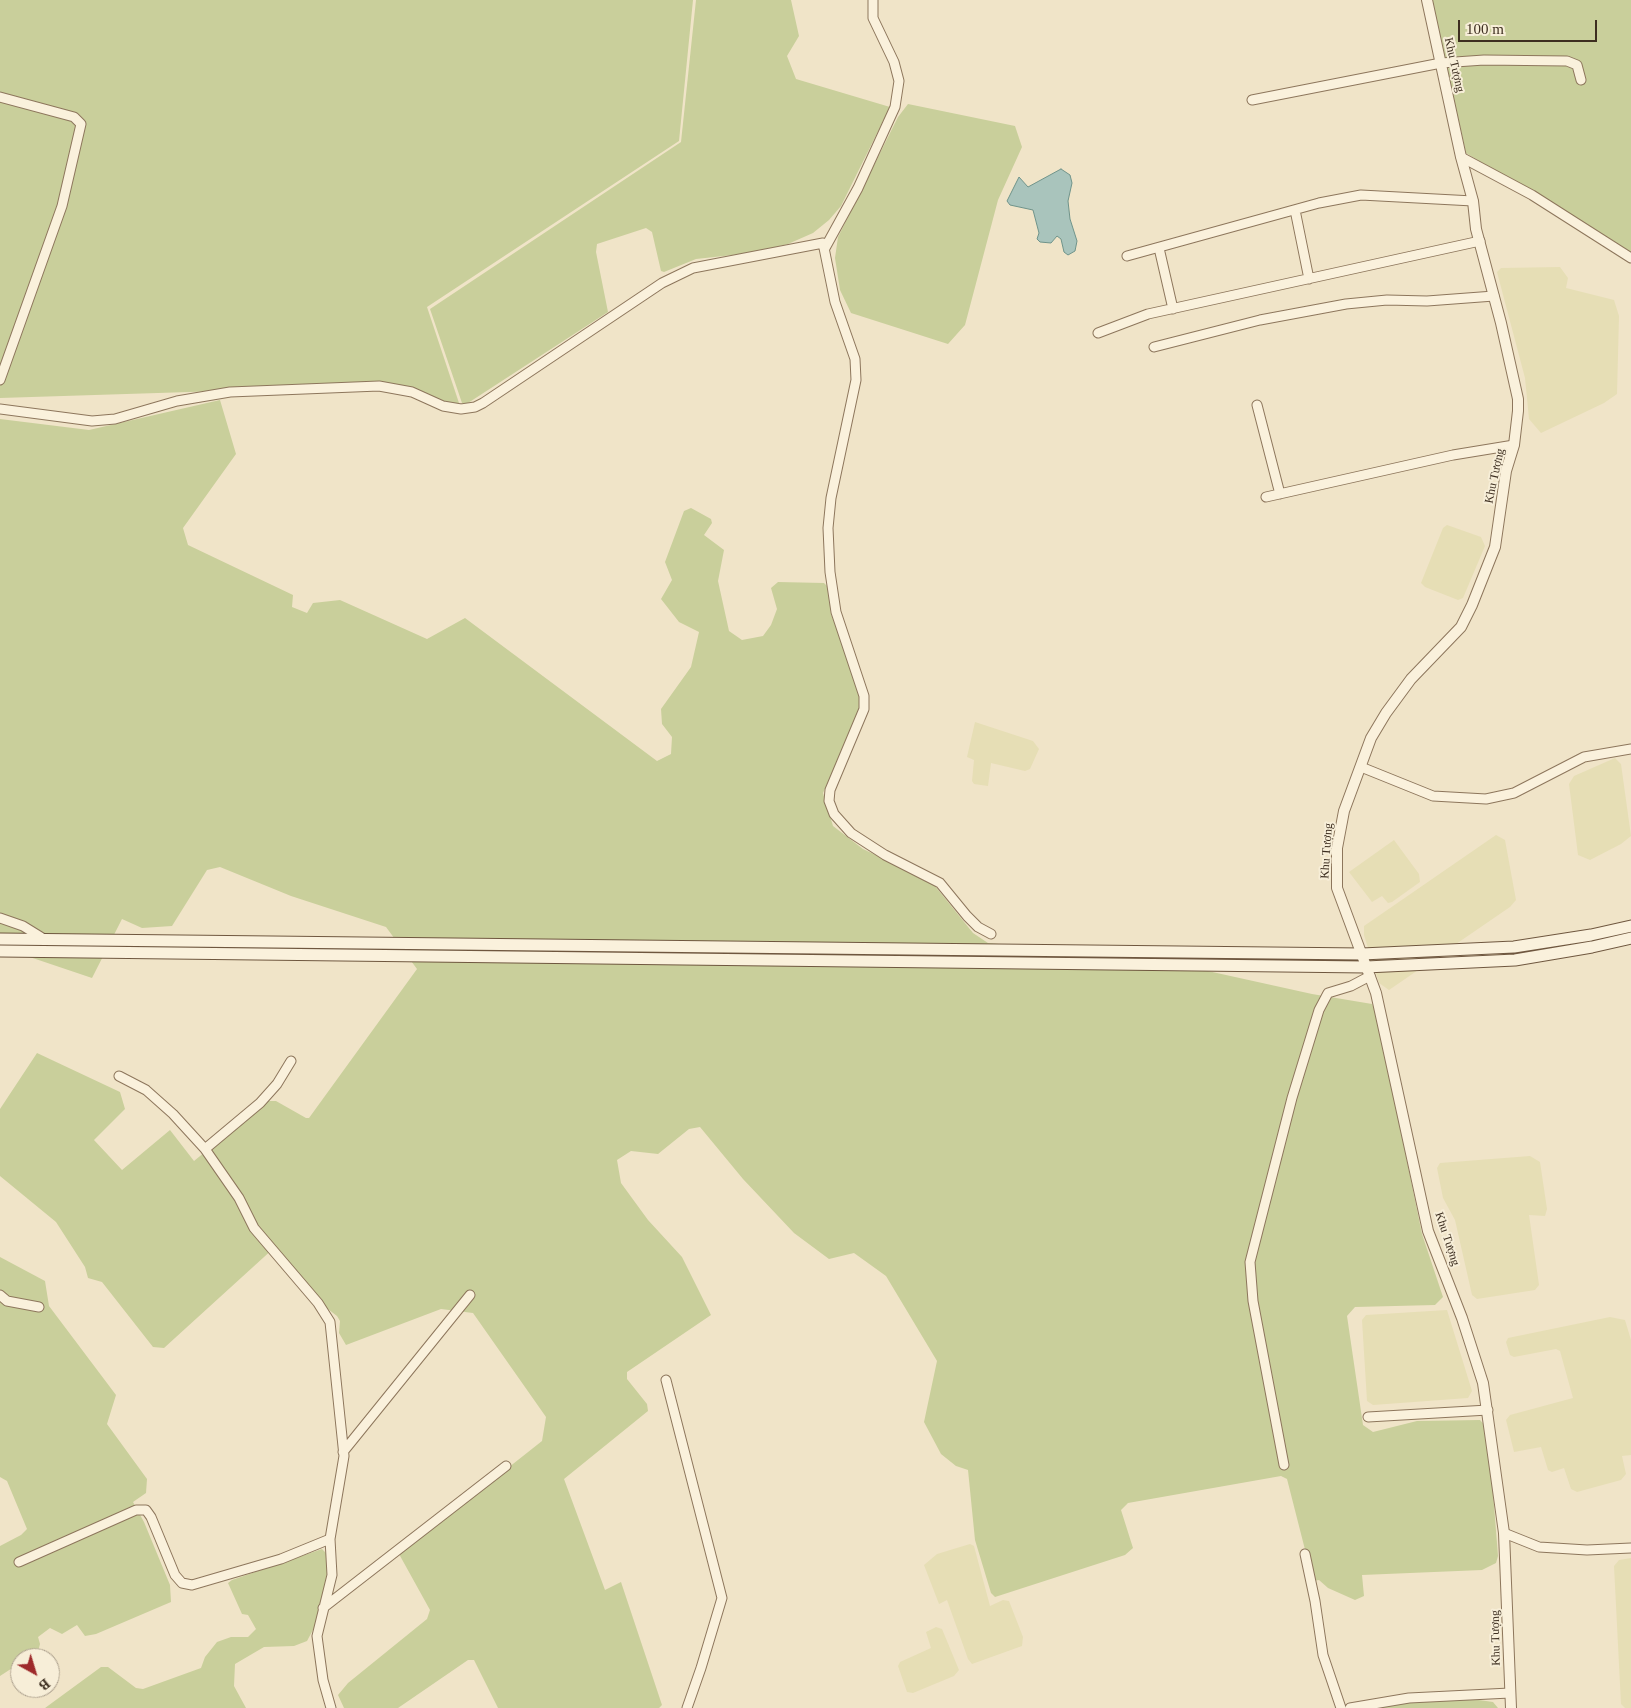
<!DOCTYPE html>
<html>
<head>
<meta charset="utf-8">
<style>
	body { margin:0 }
	#map { position:relative; width:1631px; height:1708px; overflow:hidden; background:#f0e4c8; font-family:Georgia,serif }
	canvas { display:block }
	.north { position:absolute; left:10px; top:1648px; width:50px; height:50px; box-sizing:border-box; background:#f7eed8; border:1px solid #ada18e; border-radius:50%; rotate:141deg; font-size:14px; font-weight:700; line-height:20px; text-align:center; color:#3d2e20 }
	.north::after { content:''; display:block; margin:auto; width:18px; height:22px; background:#9e2a2b; clip-path:polygon(50% 0,100% 100%,50% 72%,0 100%) }
	.scale { position:absolute; left:1458px; top:20px; width:139px; height:22px; box-sizing:border-box; border:2px solid #3d2e20; border-top:0; padding-left:6px; font-size:15px; line-height:18px; white-space:nowrap; color:#3d2e20; -webkit-text-stroke:4px #f7eed8; paint-order:stroke }
</style>
</head>
<body>
<div id="map">
<canvas width="1631" height="1708"></canvas>
<div class="north">B</div>
<div class="scale">100 m</div>
</div>
<script>
const c = document.querySelector('canvas').getContext('2d');
c.lineJoin = 'round';
function fillPath(path, color) { c.fillStyle = color; c.fill(path, 'evenodd'); }
const poly = rows => new Path2D(rows.map(r => 'M' + r).join(''));
function stroke(path, color, width, dash) { c.strokeStyle = color; c.lineWidth = width; c.lineCap = dash ? 'butt' : 'round'; c.setLineDash(dash || []); c.stroke(path); }
function drawText(font, color, halo, rows, align = 'center') {
  c.font = font + ' Georgia,serif'; c.lineWidth = 4; c.setLineDash([]); c.textBaseline = 'middle'; c.strokeStyle = halo; c.fillStyle = color; for (const [text, x, y, turn = 0] of rows) {
    c.save(); c.translate(x, y); c.rotate((+turn || 0) * Math.PI / 180); c.textAlign = isNaN(turn) ? turn : align; if (halo) c.strokeText(text, 0, 0); c.fillText(text, 0, 0); c.restore();
  }
}
const farmland = poly([
	[1560,267,1568,278,1566,288,1614,300,1619,316,1617,394,1604,403,1541,433,1529,419,1525,378,1497,272,1501,268],
	[1447,525,1481,537,1485,546,1463,598,1458,600,1425,587,1421,583,1443,528],
	[975,722,1033,741,1039,749,1030,769,1025,771,991,763,988,786,974,784,972,781,974,760,967,757],
	[1615,758,1621,764,1631,836,1621,844,1590,860,1578,855,1569,784,1574,776],
	[1496,835,1505,840,1516,900,1510,907,1389,990,1379,983,1364,935,1364,926],
	[1394,840,1419,874,1420,882,1392,902,1388,903,1382,896,1372,902,1349,872],
	[1530,1156,1540,1162,1547,1209,1545,1216,1529,1215,1539,1285,1535,1290,1477,1299,1472,1295,1455,1220,1443,1198,1437,1168,1440,1163],
	[1447,1310,1472,1391,1468,1398,1373,1405,1367,1401,1362,1320,1366,1315],
	[1610,1317,1625,1320,1631,1340,1631,1455,1622,1456,1626,1474,1621,1480,1577,1492,1571,1489,1564,1468,1552,1472,1548,1470,1541,1447,1514,1452,1506,1420,1510,1415,1573,1398,1560,1351,1556,1349,1514,1357,1510,1355,1506,1342,1508,1338],
	[970,1544,974,1546,990,1606,1003,1600,1009,1601,1023,1637,1022,1646,972,1664,968,1659,947,1600,939,1604,924,1565,937,1554],
	[1631,1558,1631,1708,1625,1708,1621,1704,1614,1566,1619,1560],
	[936,1627,942,1629,959,1670,954,1676,913,1693,907,1692,898,1666,900,1662,931,1648,926,1632]
]);
const green = poly([
	[0,0,693,0,679,141,427,307,461,409,379,386,0,398],
	[696,0,791,0,799,36,787,56,796,79,890,107,841,206,829,220,813,233,788,244,751,253,696,259,664,272,661,271,652,232,646,228,597,244,596,252,608,312,468,403,462,403,430,309,681,142],
	[1432,0,1631,0,1631,254,1466,153],
	[908,104,1015,126,1022,147,998,200,965,325,948,344,851,313,840,290,835,258,838,237,898,117],
	[220,400,236,454,183,528,188,545,293,595,292,607,307,613,313,603,340,600,427,639,465,618,657,761,671,754,672,737,662,724,661,709,691,667,699,632,679,622,661,599,672,580,665,562,684,511,691,508,711,519,712,523,704,535,724,550,718,581,729,631,742,640,763,636,771,625,777,609,771,588,778,582,824,583,828,587,831,614,859,687,861,709,823,793,833,826,863,849,931,881,973,933,988,943,1149,958,1312,994,1372,1004,1377,1016,1422,1234,1443,1297,1435,1305,1355,1307,1347,1316,1363,1425,1373,1432,1417,1421,1480,1420,1488,1429,1498,1556,1496,1563,1482,1570,1362,1575,1364,1596,1355,1600,1328,1588,1319,1580,1313,1581,1287,1479,1281,1476,1128,1503,1121,1510,1133,1548,1125,1555,995,1597,991,1593,975,1540,968,1470,956,1466,941,1454,924,1422,937,1361,886,1276,854,1253,829,1259,794,1233,743,1179,700,1127,689,1129,658,1154,631,1151,617,1160,621,1183,648,1220,682,1257,711,1315,627,1372,627,1379,647,1404,648,1411,564,1479,605,1590,621,1582,662,1705,659,1708,498,1708,474,1660,468,1660,398,1708,344,1708,338,1695,348,1683,427,1619,430,1610,399,1554,542,1441,546,1417,473,1313,441,1309,346,1345,339,1333,340,1321,337,1316,324,1306,275,1247,164,1348,153,1347,102,1282,88,1278,85,1267,56,1222,0,1176,0,1109,37,1053,120,1092,125,1109,94,1140,122,1170,170,1130,194,1161,267,1101,276,1101,306,1118,309,1118,417,969,386,927,291,896,220,867,207,870,172,926,142,928,122,919,92,978,0,947,0,419,89,430],
	[0,1257,45,1281,49,1306,116,1395,107,1424,147,1479,146,1493,133,1502,144,1522,170,1585,171,1602,96,1634,85,1636,77,1625,62,1634,50,1628,38,1637,40,1644,38,1652,28,1658,20,1658,20,1663,0,1676,0,1546,21,1535,27,1529,7,1481,0,1477],
	[322,1549,329,1556,325,1593,315,1626,307,1641,294,1646,264,1647,235,1664,234,1686,246,1708,45,1708,101,1667,108,1667,136,1688,143,1689,201,1668,205,1657,217,1642,231,1637,248,1637,256,1629,248,1615,242,1614,228,1583,232,1580],
	[1465,1698,1493,1702,1498,1708,1373,1708,1408,1702]
]);
const water = poly([
	[1061,169,1070,175,1072,183,1068,201,1070,219,1077,241,1075,251,1068,255,1064,252,1061,239,1057,236,1051,243,1040,242,1037,239,1039,233,1033,210,1010,205,1007,201,1019,177,1028,187,1061,169]
]);
const minor = poly([
	[0,97,74,117,81,124,62,206,0,380],
	[1252,100,1441,63,1484,60,1567,61,1577,65,1581,80],
	[1461,157,1532,195,1631,258],
	[1295,210,1309,279],
	[825,248,858,188,895,107,899,81,894,62,873,18,873,0],
	[1159,248,1173,309],
	[1127,256,1319,203,1361,195,1473,201],
	[1098,333,1148,314,1480,241],
	[1154,347,1260,320,1346,304,1387,300,1427,301,1494,296],
	[1257,405,1280,494],
	[0,409,92,421,115,419,177,401,230,392,379,386,412,392,443,406,461,409,475,407,483,403,662,283,693,268,823,243,835,302,855,359,856,380,831,498,828,528,830,572,836,612,864,696,864,709,830,790,829,801,834,814,851,833,885,855,940,883,967,916,978,927,991,934],
	[1266,497,1453,455,1514,445],
	[1361,767,1433,796,1486,799,1514,793,1584,757,1631,749],
	[0,918,23,926,44,939],
	[119,1076,146,1090,173,1114,205,1149,239,1198,254,1228,318,1303,330,1322,344,1456,330,1539,332,1575,317,1636,323,1680,331,1708],
	[205,1149,260,1103,277,1084,291,1061],
	[0,1295,7,1301,39,1307],
	[666,1380,722,1598,701,1668,687,1708],
	[1368,1417,1488,1410],
	[343,1452,470,1295],
	[1284,1465,1253,1301,1250,1262,1292,1098,1319,1010,1328,993,1351,986,1370,976],
	[1504,1533,1539,1547,1587,1550,1631,1548],
	[1305,1554,1315,1601,1323,1655,1341,1708],
	[19,1562,136,1510,146,1510,151,1517,175,1575,182,1583,192,1585,281,1559,330,1539],
	[323,1608,506,1466],
	[1350,1708,1409,1698,1510,1693]
]);
const tertiary = poly([
	[1427,0,1461,157,1473,201,1476,229,1501,323,1518,399,1518,411,1514,445,1506,471,1495,547,1472,605,1461,627,1411,679,1386,713,1371,738,1344,811,1337,848,1337,888,1376,993,1428,1231,1462,1318,1483,1383,1504,1533,1511,1708]
]);
const secondary = poly([
	[0,939,1362,954,1514,947,1591,935,1631,926],
	[0,951,1366,967,1515,960,1592,947,1631,938]
]);
const streetNames = [
	["Khu Tượng",1454,65,77],
	["Khu Tượng",1495,476,-78],
	["Khu Tượng",1327,851,-86],
	["Khu Tượng",1447,1239,72],
	["Khu Tượng",1496,1638,-91]
];
fillPath(farmland, '#e6deb5');
fillPath(green, '#c9cf9b');
fillPath(water, '#a9c4bc');
stroke(water, '#6f938a', 1);
stroke(minor, '#8d765c', 11);
stroke(tertiary, '#8d765c', 12);
stroke(secondary, '#6f573f', 13);
stroke(minor, '#faf1dc', 9);
stroke(tertiary, '#faf1dc', 10);
stroke(secondary, '#faf1dc', 11);
drawText('12px', '#3d2e20', '#f7eed8', streetNames);
</script>
</body>
</html>
